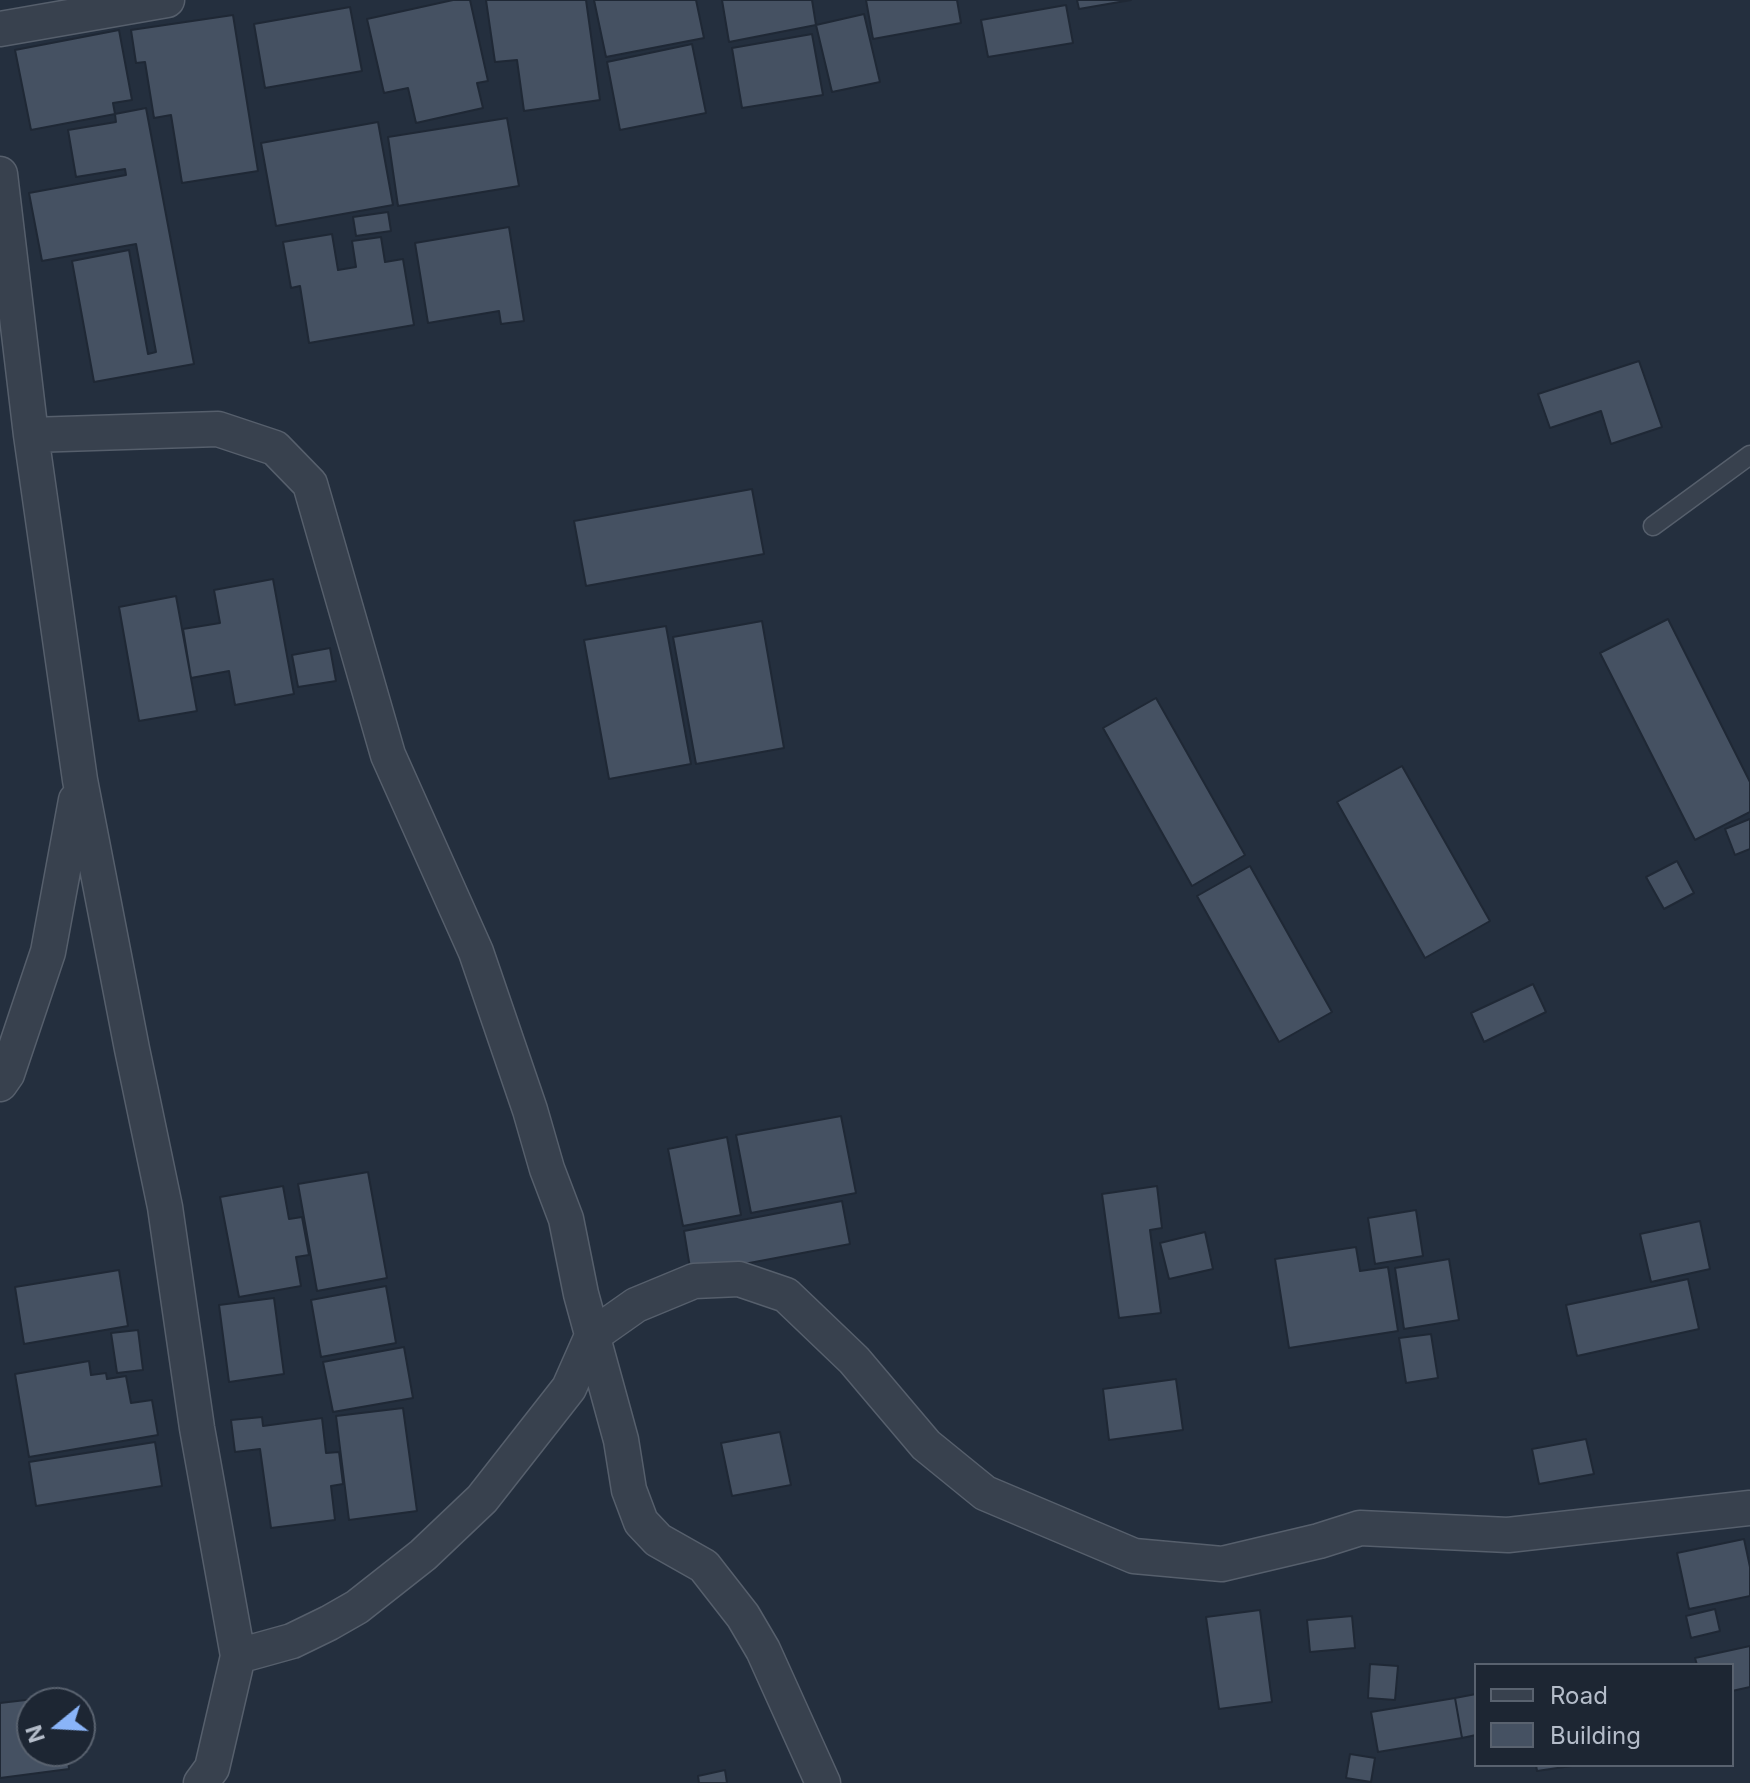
<!DOCTYPE html>
<html>
<head>
<meta charset="utf-8">
<style>
	body { margin:0 }
	#map { position:relative; width:1750px; height:1783px; overflow:hidden; background:#242f3e; font-family:Inter,sans-serif }
	canvas { display:block }
	.legend { position:absolute; left:1474px; top:1663px; width:260px; height:104px; box-sizing:border-box; background:#1d2633; border:2px solid #59626f; margin:0; padding:10px 14px; list-style:none; font-size:24px; color:#b4bcc9 }
	.legend li { display:flex; align-items:center; gap:16px; height:40px }
	.legend b { width:40px; border:2px solid #59626f }
	.north { position:absolute; left:16px; top:1687px; width:80px; height:80px; box-sizing:border-box; background:#1d2633; border:2px solid #59626f; border-radius:50%; rotate:252deg; font-size:22px; font-weight:700; line-height:32px; text-align:center; color:#b4bcc9 }
	.north::after { content:''; display:block; margin:auto; width:28px; height:36px; background:#8ab4f8; clip-path:polygon(50% 0,100% 100%,50% 72%,0 100%) }
</style>
</head>
<body>
<div id="map">
<canvas width="1750" height="1783"></canvas>
<ul class="legend">
<li><b style="height:10px;background:#38414e"></b>Road</li>
<li><b style="height:22px;background:#455162"></b>Building</li>
</ul>
<div class="north">N</div>
</div>
<script>
const c = document.querySelector('canvas').getContext('2d');
c.lineJoin = 'round';
function fillPath(path, color) { c.fillStyle = color; c.fill(path, 'evenodd'); }
const poly = rows => new Path2D(rows.map(r => 'M' + r).join(''));
function stroke(path, color, width, dash) { c.strokeStyle = color; c.lineWidth = width; c.lineCap = dash ? 'butt' : 'round'; c.setLineDash(dash || []); c.stroke(path); }
const building = poly([
	[453,0,470,0,488,81,477,83,483,108,416,123,408,88,384,93,367,19,453,0],
	[486,0,586,0,600,100,524,111,517,60,495,62,486,0],
	[594,0,696,0,704,38,606,57,594,0],
	[722,0,812,0,816,25,729,42,722,0],
	[866,0,957,0,961,23,873,39,866,0],
	[1077,0,1131,0,1079,9,1077,0],
	[1066,5,1073,43,988,57,981,20,1066,5],
	[350,7,362,71,265,88,254,24,350,7],
	[864,14,880,82,832,92,816,25,864,14],
	[233,15,258,171,182,183,171,115,154,118,145,62,136,63,131,30,233,15],
	[119,30,132,100,113,103,115,114,31,130,15,50,119,30],
	[812,34,823,95,742,108,732,48,812,34],
	[692,44,706,113,620,130,607,62,692,44],
	[146,108,194,364,94,382,72,261,129,250,148,354,156,352,136,244,42,261,29,193,126,175,125,169,76,177,68,130,116,122,115,114,146,108],
	[507,118,519,186,398,206,388,137,507,118],
	[378,122,393,205,276,226,261,143,378,122],
	[388,212,391,231,356,236,353,217,388,212],
	[509,227,524,321,501,324,499,311,428,323,415,243,509,227],
	[332,234,338,270,356,267,352,241,381,237,385,262,403,259,414,325,309,343,300,286,291,288,283,242,332,234],
	[1639,361,1662,427,1611,444,1601,411,1550,428,1538,394,1639,361],
	[752,489,764,554,586,586,574,521,752,489],
	[273,579,294,694,235,705,229,671,191,678,183,629,220,623,214,590,273,579],
	[176,596,197,711,139,721,119,607,176,596],
	[1668,619,1750,782,1750,812,1695,840,1600,653,1668,619],
	[762,621,784,748,696,764,673,637,762,621],
	[666,626,691,764,609,779,584,640,666,626],
	[330,648,336,681,298,687,292,655,330,648],
	[1156,698,1245,855,1192,886,1103,728,1156,698],
	[1402,766,1490,921,1425,958,1337,802,1402,766],
	[1750,819,1750,849,1735,855,1725,829,1750,819],
	[1677,861,1694,893,1664,909,1646,877,1677,861],
	[1250,866,1332,1012,1279,1042,1197,896,1250,866],
	[1533,984,1546,1012,1484,1042,1471,1013,1533,984],
	[841,1116,856,1193,751,1213,736,1135,841,1116],
	[727,1137,741,1215,683,1226,668,1149,727,1137],
	[368,1172,387,1278,317,1291,298,1184,368,1172],
	[283,1186,289,1219,302,1217,309,1255,296,1257,301,1286,239,1297,220,1197,283,1186],
	[1157,1186,1162,1228,1150,1230,1161,1313,1119,1318,1102,1194,1157,1186],
	[842,1201,850,1244,691,1274,684,1231,842,1201],
	[1416,1210,1423,1256,1375,1264,1368,1218,1416,1210],
	[1700,1221,1710,1269,1651,1282,1640,1234,1700,1221],
	[1205,1232,1213,1269,1169,1279,1160,1243,1205,1232],
	[1356,1247,1360,1271,1388,1267,1398,1331,1289,1348,1275,1259,1356,1247],
	[1449,1259,1459,1320,1404,1329,1395,1268,1449,1259],
	[119,1270,128,1326,24,1344,15,1287,119,1270],
	[1688,1279,1699,1329,1577,1356,1566,1305,1688,1279],
	[386,1286,396,1343,321,1357,311,1300,386,1286],
	[274,1298,284,1374,229,1382,219,1305,274,1298],
	[138,1330,143,1370,117,1373,111,1333,138,1330],
	[1431,1334,1438,1378,1406,1383,1399,1338,1431,1334],
	[404,1347,413,1398,333,1412,323,1362,404,1347],
	[89,1361,91,1375,106,1373,107,1379,126,1376,131,1403,152,1400,158,1435,29,1457,15,1374,89,1361],
	[1176,1379,1183,1430,1109,1440,1103,1389,1176,1379],
	[403,1408,417,1511,349,1520,336,1416,403,1408],
	[262,1417,263,1426,322,1418,326,1453,339,1452,343,1484,331,1486,335,1520,271,1528,260,1449,235,1452,231,1420,262,1417],
	[780,1432,791,1485,732,1496,721,1443,780,1432],
	[1586,1439,1594,1474,1539,1484,1532,1449,1586,1439],
	[155,1442,162,1486,36,1506,29,1462,155,1442],
	[1744,1539,1750,1567,1750,1596,1689,1609,1677,1553,1744,1539],
	[1715,1609,1720,1631,1691,1638,1686,1616,1715,1609],
	[1260,1610,1272,1702,1219,1709,1206,1617,1260,1610],
	[1352,1616,1355,1648,1310,1652,1307,1620,1352,1616],
	[1750,1646,1750,1687,1732,1691,1732,1665,1697,1665,1695,1658,1750,1646],
	[1370,1664,1398,1666,1395,1700,1368,1698,1370,1664],
	[1476,1694,1476,1735,1462,1738,1455,1698,1476,1694],
	[60,1696,61,1703,32,1703,32,1751,67,1751,69,1769,0,1778,0,1703,60,1696],
	[1455,1698,1462,1738,1378,1752,1371,1712,1455,1698],
	[1350,1754,1375,1758,1371,1782,1346,1778,1350,1754],
	[1536,1765,1578,1765,1537,1771,1536,1765],
	[725,1770,727,1783,699,1783,698,1776,725,1770]
]);
const service = poly([
	[1653,526,1750,455]
]);
const minor = poly([
	[0,29,167,0],
	[0,174,31,435,80,780,132,1049,165,1207,197,1428,238,1656,212,1768,201,1783],
	[31,435,218,429,275,448,310,484,388,755,476,952,530,1110,547,1169,566,1219,581,1294,621,1440,629,1490,641,1522,658,1540,704,1566,743,1616,763,1650,823,1783],
	[0,1084,7,1074,48,952,76,800],
	[238,1656,292,1641,329,1623,357,1607,423,1555,482,1499,569,1388,592,1336,636,1305,694,1281,739,1279,786,1295,854,1360,926,1445,985,1493,1134,1556,1222,1564,1319,1541,1360,1528,1508,1535,1750,1508]
]);
fillPath(building, '#455162');
stroke(building, '#1f2835', 2);
stroke(service, '#565f6c', 21);
stroke(minor, '#565f6c', 37);
stroke(service, '#38414e', 18);
stroke(minor, '#38414e', 34);
</script>
</body>
</html>
